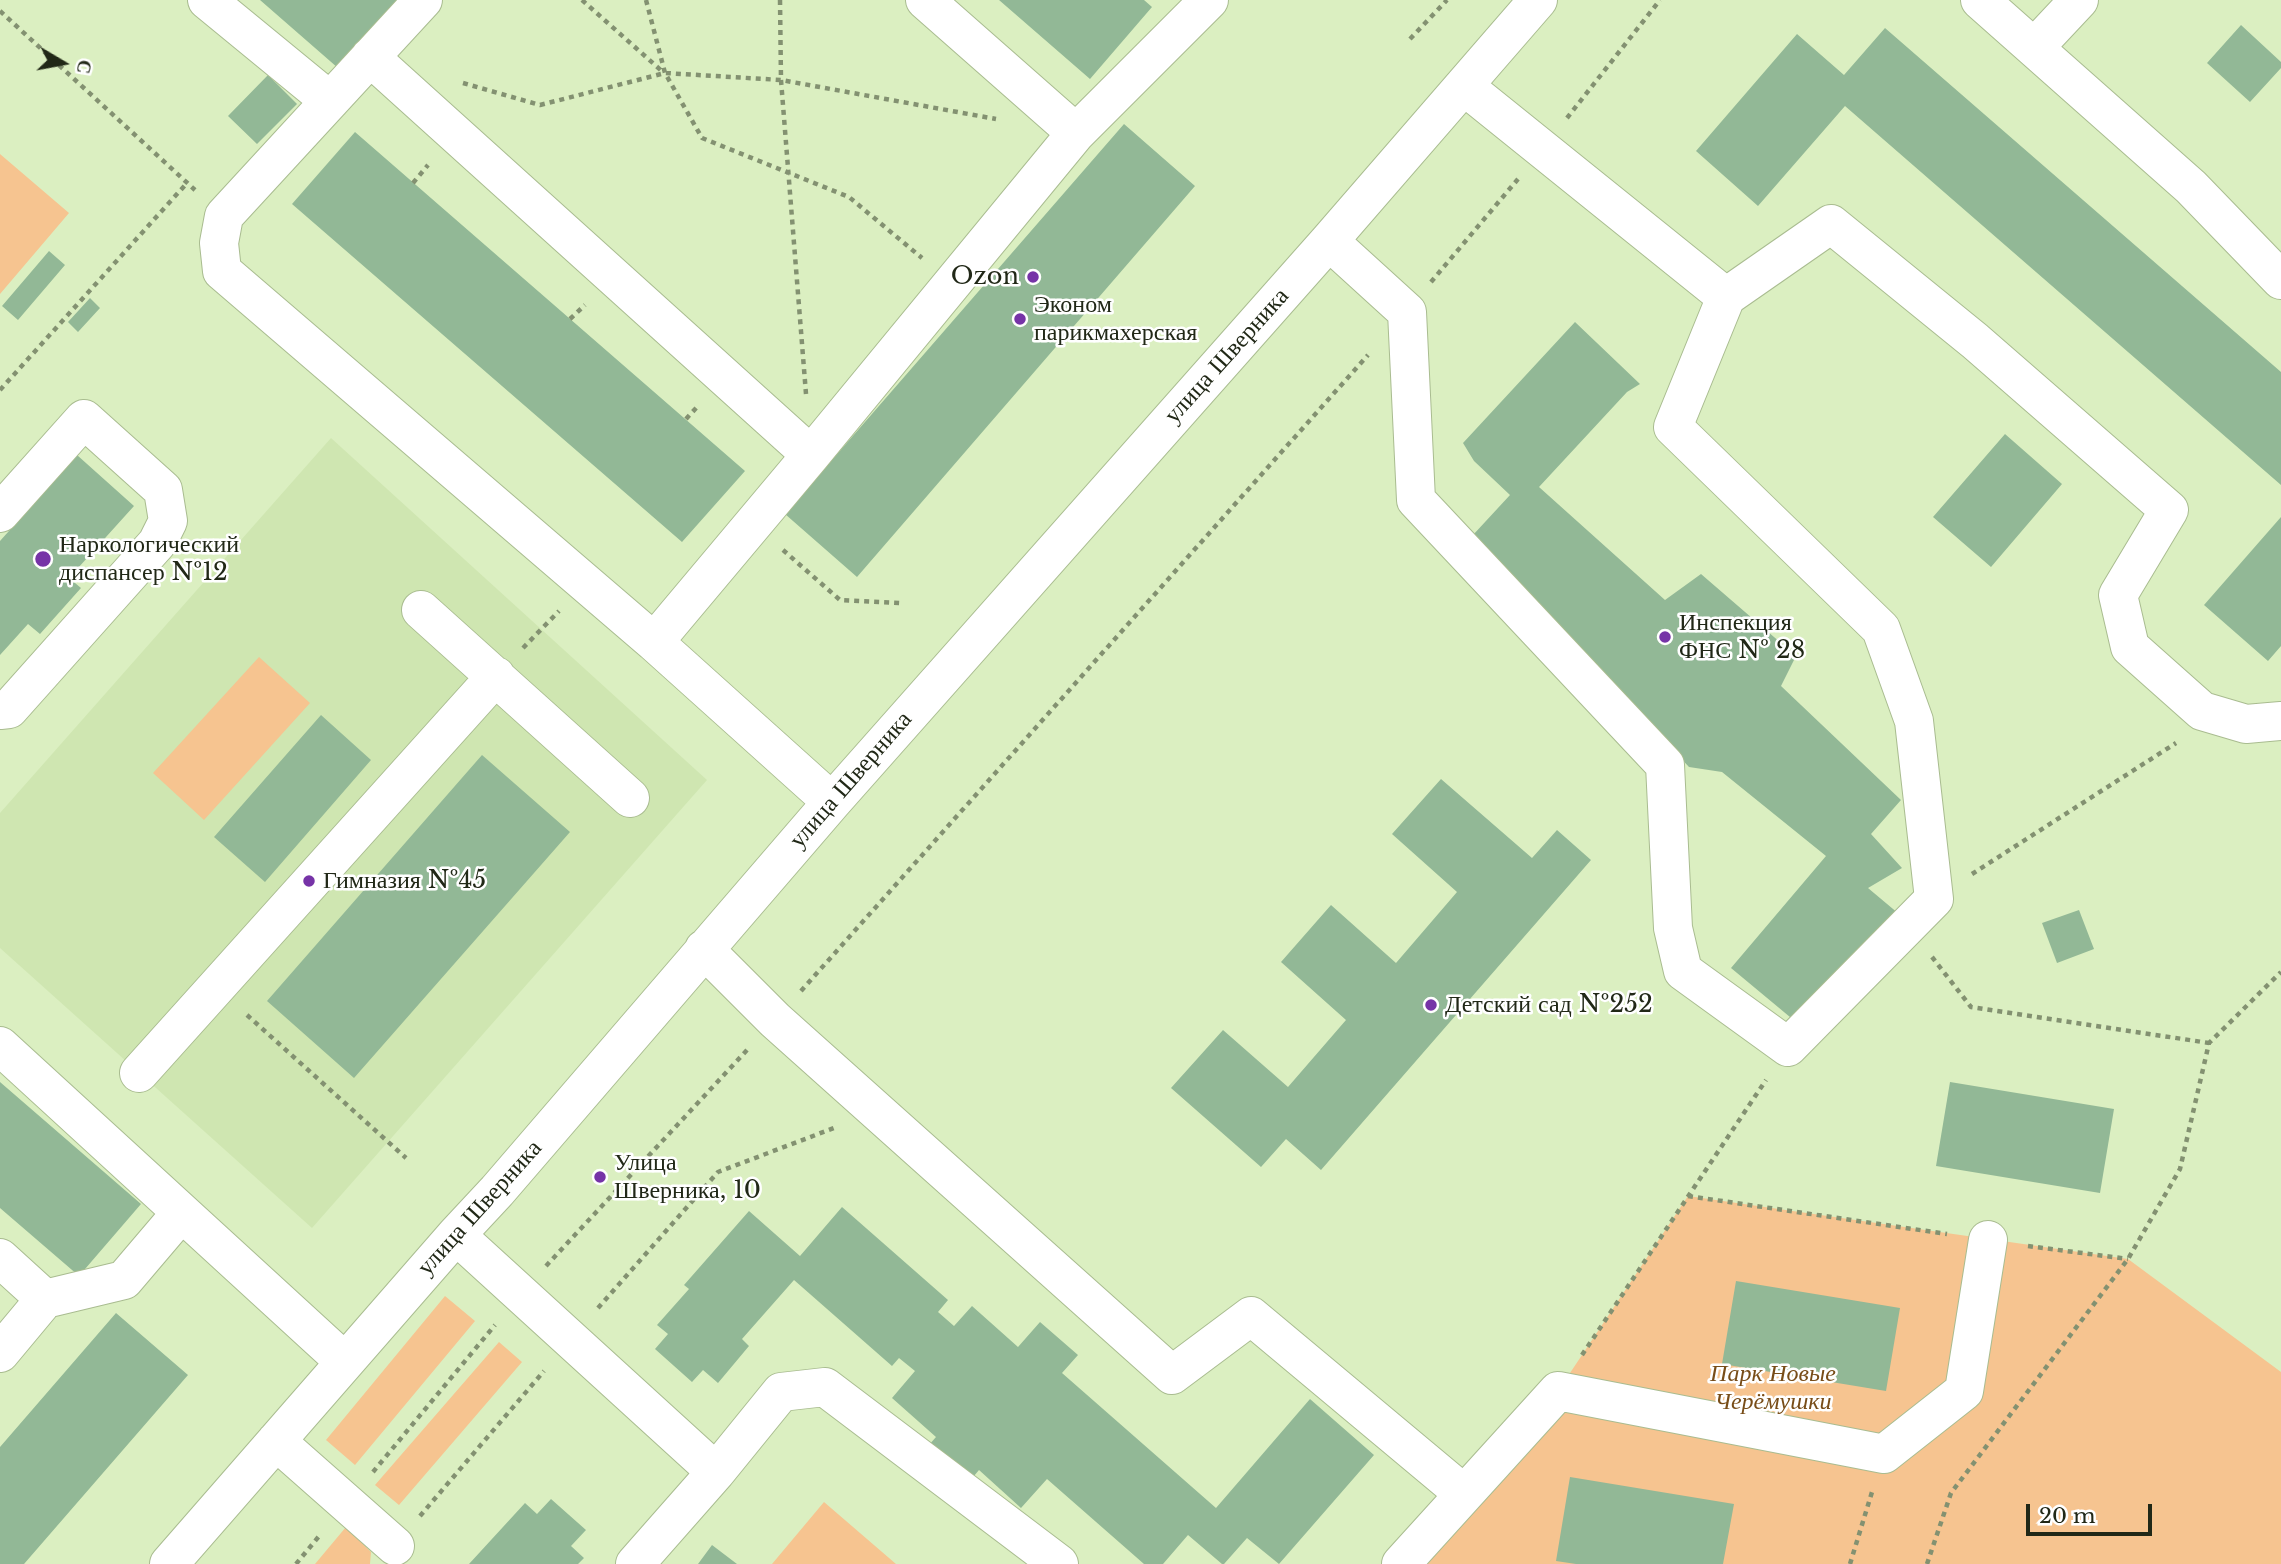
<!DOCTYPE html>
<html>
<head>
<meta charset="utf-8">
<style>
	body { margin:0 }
	#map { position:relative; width:2281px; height:1564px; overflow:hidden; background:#dbefc1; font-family:"Libre Baskerville",serif }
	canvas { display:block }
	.north { position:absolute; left:28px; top:28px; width:70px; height:70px; -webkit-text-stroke:5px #fff; paint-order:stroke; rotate:100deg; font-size:19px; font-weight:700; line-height:28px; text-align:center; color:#212817 }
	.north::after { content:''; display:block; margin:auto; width:24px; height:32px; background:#212817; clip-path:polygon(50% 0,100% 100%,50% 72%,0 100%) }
	.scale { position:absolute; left:2026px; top:1504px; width:126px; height:32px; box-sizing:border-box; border:4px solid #212817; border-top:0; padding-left:9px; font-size:21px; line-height:24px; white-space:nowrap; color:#212817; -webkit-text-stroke:5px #fff; paint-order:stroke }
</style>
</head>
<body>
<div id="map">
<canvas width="2281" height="1564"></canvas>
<div class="north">С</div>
<div class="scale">20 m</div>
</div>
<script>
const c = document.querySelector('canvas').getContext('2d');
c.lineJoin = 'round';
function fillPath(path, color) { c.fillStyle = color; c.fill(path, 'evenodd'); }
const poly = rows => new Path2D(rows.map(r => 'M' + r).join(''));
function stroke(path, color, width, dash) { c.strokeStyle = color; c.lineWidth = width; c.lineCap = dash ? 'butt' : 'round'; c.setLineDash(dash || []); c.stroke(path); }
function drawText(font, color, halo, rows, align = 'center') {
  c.font = font + ' "Libre Baskerville",serif'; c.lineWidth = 5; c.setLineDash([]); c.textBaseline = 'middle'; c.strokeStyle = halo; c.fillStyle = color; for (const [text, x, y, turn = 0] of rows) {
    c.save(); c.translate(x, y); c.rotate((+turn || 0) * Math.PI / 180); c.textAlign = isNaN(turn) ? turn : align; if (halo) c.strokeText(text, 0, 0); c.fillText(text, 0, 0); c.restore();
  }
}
const built = poly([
	[331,438,707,780,312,1228,0,948,0,813]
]);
const green = poly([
	[0,154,69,213,0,294],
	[259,657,310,703,204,820,153,773],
	[1688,1196,2128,1259,2281,1372,2281,1564,1401,1564,1558,1391],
	[445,1296,475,1321,355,1465,326,1440],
	[499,1342,522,1362,399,1505,375,1485],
	[824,1502,896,1564,772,1564],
	[346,1527,371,1552,370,1564,315,1564]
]);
const building = poly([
	[260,0,397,0,338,68],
	[999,0,1144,0,1152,7,1090,79],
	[2241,25,2281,62,2281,68,2250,102,2207,63],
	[1885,28,2281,372,2281,485,1845,106,1758,206,1696,151,1797,34,1844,75],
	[268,75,297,104,257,144,228,116],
	[1124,124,1195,186,857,577,785,514],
	[355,132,745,471,682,542,292,204],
	[49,251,65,265,18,320,2,306],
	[90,298,100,308,78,332,68,322],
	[1575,322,1640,384,1627,392,1539,487,1665,600,1701,574,1796,656,1781,686,1901,800,1871,834,1902,868,1868,888,1899,914,1802,1027,1731,968,1826,856,1722,772,1689,767,1473,535,1510,495,1474,461,1463,443],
	[2005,434,2062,484,1991,567,1933,517],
	[77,455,134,506,69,578,81,588,40,634,28,624,0,655,0,541],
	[2281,517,2281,646,2268,661,2204,605],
	[321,715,371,760,265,882,214,837],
	[482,755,570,832,354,1078,267,1001],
	[1441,779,1532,858,1557,830,1591,860,1321,1170,1286,1139,1261,1167,1171,1088,1223,1030,1288,1087,1346,1020,1281,962,1331,905,1396,963,1457,892,1392,834],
	[2079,910,2094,949,2057,963,2042,923],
	[0,1082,141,1204,79,1276,0,1208],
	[1950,1082,2114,1109,2100,1193,1936,1166],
	[842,1207,948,1300,938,1312,954,1326,972,1306,1018,1347,1040,1322,1078,1355,1062,1373,1216,1508,1310,1399,1374,1455,1279,1564,1247,1538,1224,1564,1222,1564,1188,1535,1163,1564,1144,1564,1047,1479,1021,1508,979,1470,962,1490,921,1454,936,1437,892,1398,915,1371,899,1358,892,1366,794,1280,742,1339,749,1346,718,1383,703,1370,692,1382,655,1349,668,1334,657,1325,689,1289,684,1285,749,1211,800,1256],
	[1736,1281,1900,1308,1886,1391,1722,1364],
	[116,1313,188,1375,24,1564,0,1564,0,1447],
	[1570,1477,1734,1504,1723,1564,1576,1564,1556,1561],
	[551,1499,586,1530,571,1546,584,1558,578,1564,469,1564,525,1503,537,1514],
	[712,1545,737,1564,698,1564]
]);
const path = poly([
	[582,0,664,73],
	[646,0,665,73,702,138,849,197,922,258],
	[780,0,781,80,806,394],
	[0,11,195,190],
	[1410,39,1447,0],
	[463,83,540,105,665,73,781,80,996,119],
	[1567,118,1660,0],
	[413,183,428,165],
	[1431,282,1518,179],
	[570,319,585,305],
	[0,390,187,183],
	[686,419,697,407],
	[783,550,840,600,901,603],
	[523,648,559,611],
	[1972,874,2176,743],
	[1932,957,1971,1007,2209,1043],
	[801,991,1368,355],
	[247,1015,406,1158],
	[1688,1196,1947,1234],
	[2028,1246,2128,1259],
	[546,1266,748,1049],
	[598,1308,718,1172,834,1128],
	[1582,1355,1766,1080],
	[373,1472,495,1325],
	[420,1516,544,1371],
	[296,1564,320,1535],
	[1850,1564,1872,1492],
	[1927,1564,1951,1493,2128,1259,2180,1169,2209,1043,2281,972]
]);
const minor = poly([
	[207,0,330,101],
	[423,0,224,216,219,243,222,271,654,642,832,802],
	[925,0,1076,133],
	[1980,0,2191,187,2281,280],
	[2034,48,2079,0],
	[370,57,811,455],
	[1464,86,1726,297],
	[1329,241,1407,312,1416,500,1665,765,1673,928,1683,971,1788,1047,1934,899,1914,721,1881,629,1673,427,1726,297,1831,224,1975,341,2169,510,2118,595,2130,647,2202,711,2246,724,2281,721],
	[0,513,84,419,163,490,168,521,157,543,9,709,0,710],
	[421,610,630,798],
	[654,642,811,455,1076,133,1209,0],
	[704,949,775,1020,1172,1375,1251,1316,1464,1494],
	[0,1046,345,1362],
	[139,1073,496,676],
	[456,1235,716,1472,635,1564],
	[0,1258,45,1299,0,1353],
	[45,1299,124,1280,181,1213],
	[276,1441,395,1546],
	[716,1472,781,1392,825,1387,1059,1564],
	[169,1564,456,1235,497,1191,832,802,1329,241,1538,0],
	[1401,1564,1558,1391,1884,1454,1964,1391,1988,1240]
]);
const markers = [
	[1033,277,7,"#7633a7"],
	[1020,319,7,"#7633a7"],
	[43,559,9,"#7633a7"],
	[1665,637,7,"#7633a7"],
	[309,881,7,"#7633a7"],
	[1431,1005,7,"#7633a7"],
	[600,1177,7,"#7633a7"]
];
const poiNames = [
	["Ozon",1019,277,"right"],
	["Эконом",1034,305],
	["парикмахерская",1034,333],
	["Наркологический",59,545],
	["диспансер №12",59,573],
	["Инспекция",1679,623],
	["ФНС № 28",1679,651],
	["Гимназия №45",323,881],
	["Детский сад №252",1445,1005],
	["Улица",614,1163],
	["Шверника, 10",614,1191]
];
const streetNames = [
	["улица Шверника",1227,356,-48],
	["улица Шверника",851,780,-49],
	["улица Шверника",480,1208,-48]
];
const parkNames = [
	["Парк Новые",1773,1374],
	["Черёмушки",1773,1402]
];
fillPath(built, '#cfe6b1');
fillPath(green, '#f6c490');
fillPath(building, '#92b896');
stroke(minor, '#a9bc90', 40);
stroke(path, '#839171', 4.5, [5, 5]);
stroke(minor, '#fff', 38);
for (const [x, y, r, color] of markers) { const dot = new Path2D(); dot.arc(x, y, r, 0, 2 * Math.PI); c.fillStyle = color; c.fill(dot); stroke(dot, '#fff', 2.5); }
drawText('24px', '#212817', '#fff', poiNames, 'left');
drawText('24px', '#212817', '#fff', streetNames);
drawText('italic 24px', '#784d18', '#fff', parkNames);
</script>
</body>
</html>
